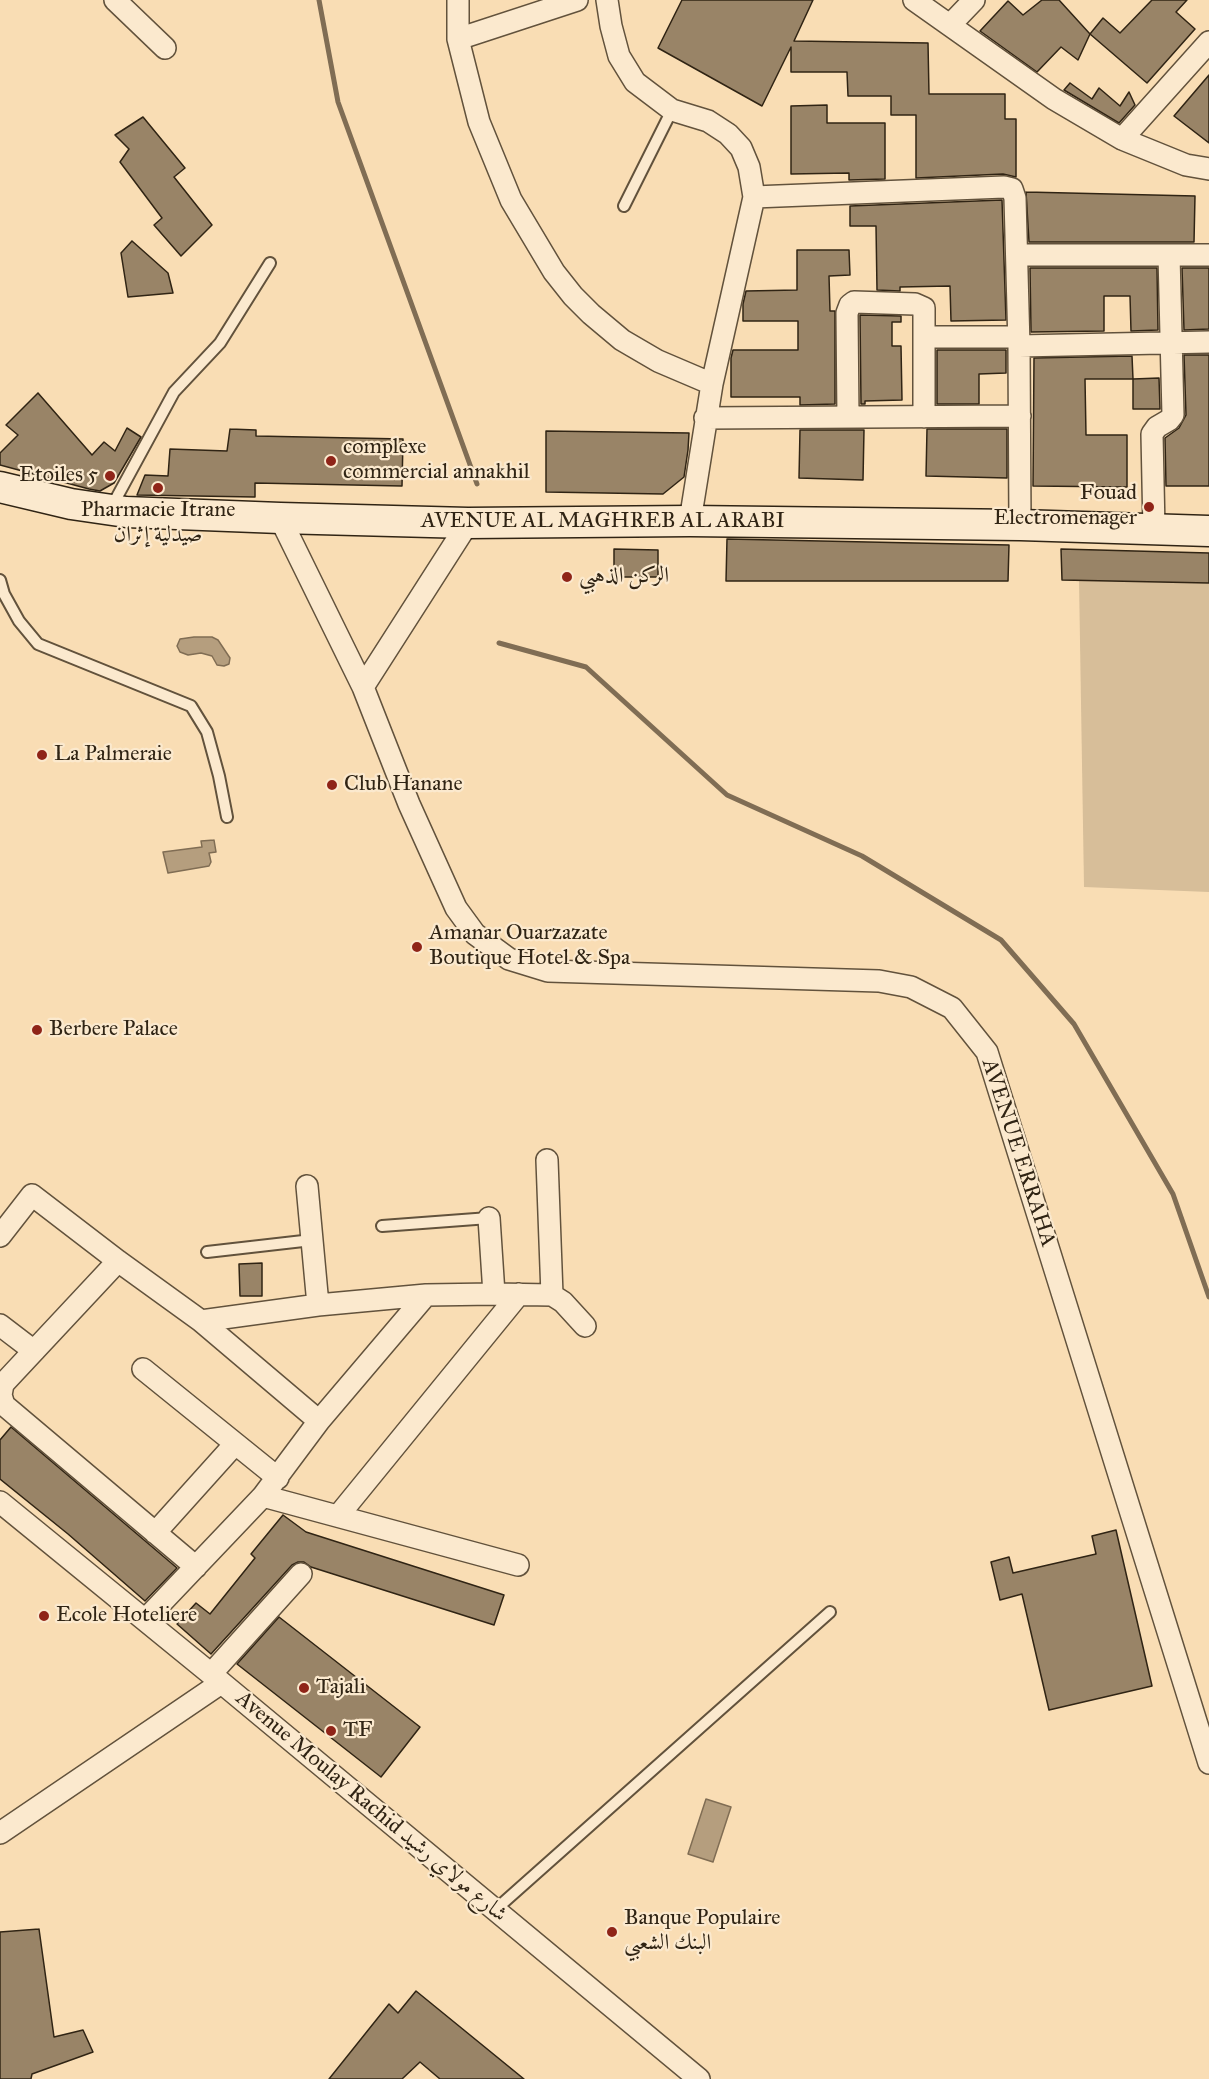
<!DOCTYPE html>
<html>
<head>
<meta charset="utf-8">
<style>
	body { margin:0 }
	canvas { display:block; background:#f9ddb4 }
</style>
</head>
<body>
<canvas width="1209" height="2079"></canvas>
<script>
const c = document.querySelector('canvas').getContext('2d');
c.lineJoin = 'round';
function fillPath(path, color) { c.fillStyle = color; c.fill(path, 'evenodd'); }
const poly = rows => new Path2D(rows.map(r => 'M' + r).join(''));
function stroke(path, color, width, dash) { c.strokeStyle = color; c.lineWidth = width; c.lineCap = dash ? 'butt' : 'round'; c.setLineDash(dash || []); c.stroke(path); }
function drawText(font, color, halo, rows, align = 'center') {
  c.font = font + ' "IM FELL Great Primer",Amiri,serif'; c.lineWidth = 4.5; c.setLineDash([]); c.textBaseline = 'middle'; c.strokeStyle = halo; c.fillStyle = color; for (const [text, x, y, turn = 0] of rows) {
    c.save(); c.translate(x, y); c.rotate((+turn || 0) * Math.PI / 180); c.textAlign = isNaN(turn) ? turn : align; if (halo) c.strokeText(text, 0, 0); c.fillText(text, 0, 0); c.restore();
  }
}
const green = poly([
	[1079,580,1209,583,1209,892,1084,887]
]);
const water = poly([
	[194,637,212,637,218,640,230,658,229,664,224,666,217,665,212,656,201,653,188,655,180,652,177,646,180,639,194,637],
	[214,840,216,852,209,853,211,862,209,866,168,873,163,852,202,847,201,841,214,840],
	[706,1799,731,1807,713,1862,688,1854,706,1799]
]);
const stream = poly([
	[319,0,338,102,477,484],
	[499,643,586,667,727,795,862,856,1001,940,1074,1024,1173,1194,1209,1297]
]);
const building = poly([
	[682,0,813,0,794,41,928,43,929,94,1005,94,1005,119,1016,119,1016,177,1003,174,916,178,916,115,891,115,891,96,848,96,847,72,791,72,791,47,762,106,658,48,682,0],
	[1042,0,1059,0,1090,34,1078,60,1061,47,1037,72,980,31,1008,1,1023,15,1042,0],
	[1152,0,1187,0,1176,12,1195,29,1147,83,1090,34,1103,18,1120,33,1152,0],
	[1209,75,1209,143,1174,116,1209,75],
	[1070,83,1092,99,1099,88,1120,106,1129,92,1135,105,1119,123,1064,90,1070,83],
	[827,105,827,123,885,123,885,179,849,180,849,173,791,174,791,106,827,105],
	[143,117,185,168,174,177,212,225,181,256,154,225,162,218,120,162,129,149,115,135,143,117],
	[1026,192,1195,196,1194,242,1029,242,1026,192],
	[1002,200,1006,320,951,321,950,286,900,287,900,291,877,290,876,226,850,226,850,206,1002,200],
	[132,241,168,273,173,293,128,297,121,253,132,241],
	[797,250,849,250,850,275,829,276,830,311,835,311,835,404,800,405,800,397,731,397,731,358,733,350,798,350,798,321,743,321,743,304,746,291,797,290,797,250],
	[1030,268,1157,268,1158,330,1131,331,1130,296,1104,296,1104,331,1031,332,1030,268],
	[1182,268,1209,268,1209,329,1184,330,1182,268],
	[860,315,901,316,901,322,892,322,892,346,901,346,902,400,865,401,865,404,861,404,860,315],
	[937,350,1006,350,1006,373,979,374,979,404,937,404,937,350],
	[1184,355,1209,355,1209,486,1166,486,1165,438,1179,428,1186,415,1184,355],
	[1132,356,1133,379,1159,378,1160,409,1133,409,1133,379,1085,379,1086,435,1127,435,1127,487,1033,486,1034,358,1132,356],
	[38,393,92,455,104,442,115,451,127,428,141,437,114,483,100,491,89,489,0,465,0,453,18,435,6,425,38,393],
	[230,429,256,430,256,436,403,439,402,486,255,483,255,497,137,495,145,475,168,476,170,449,227,451,230,429],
	[927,429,1007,429,1007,478,926,476,927,429],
	[800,430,864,430,863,480,799,478,800,430],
	[546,431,689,433,688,450,684,477,663,494,546,492,546,431],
	[727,539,1009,545,1008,581,726,581,727,539],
	[614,549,658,550,658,577,614,577,614,549],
	[1061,549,1209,553,1209,583,1062,580,1061,549],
	[262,1263,262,1296,240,1296,239,1264,262,1263],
	[11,1427,177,1568,145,1601,68,1534,0,1479,0,1440,11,1427],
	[283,1515,306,1532,504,1595,494,1625,311,1567,304,1562,298,1562,292,1565,211,1654,177,1624,196,1603,210,1614,255,1558,251,1554,283,1515],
	[1116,1530,1152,1686,1049,1710,1022,1594,1000,1600,991,1562,1009,1557,1013,1573,1096,1554,1092,1536,1116,1530],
	[279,1617,420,1727,381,1777,237,1664,279,1617],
	[39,1929,54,2037,83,2030,93,2052,32,2074,31,2079,0,2079,0,1932,39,1929],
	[416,1991,524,2079,440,2079,420,2062,402,2079,329,2079,389,2004,398,2013,416,1991]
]);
const lane = poly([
	[624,206,672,110],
	[111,508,174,392,220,343,270,263],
	[0,580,4,594,19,621,38,644,191,706,207,732,219,776,227,817],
	[382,1226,489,1218],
	[207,1252,312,1240],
	[495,1910,830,1612]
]);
const street = poly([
	[115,0,165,48],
	[458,0,458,39,479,122,511,200,554,272,573,296,591,314,622,340,658,361,712,384],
	[607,0,611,26,619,56,635,82,672,110,708,121,728,134,741,148,749,167,754,197,712,384,690,521],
	[914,0,1054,99,1122,139,1186,165,1209,169],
	[951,24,974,0],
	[458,39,577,0],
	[1122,139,1209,42],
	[754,197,1004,187,1012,189,1015,198,1019,346,1020,525],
	[1017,255,1209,255],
	[925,337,1019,337],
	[1019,346,1209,342],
	[848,417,847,313,850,305,854,302,915,304,924,308,924,417],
	[705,418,1020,416],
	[280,518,363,687,409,804,456,908,475,934,509,959,548,971,879,981,911,987,952,1008,987,1052,1209,1763],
	[1154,530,1152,434,1157,427,1169,420,1173,415,1169,255],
	[363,687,468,523],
	[547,1160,552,1295],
	[307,1186,318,1305],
	[489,1218,494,1294],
	[0,1236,32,1195,118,1261,201,1321,319,1421],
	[118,1261,3,1384,1,1395,4,1405,196,1567],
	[201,1321,318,1305,426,1295,494,1294,552,1295,563,1302,585,1326],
	[0,1325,34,1351],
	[143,1369,278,1478],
	[263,1496,518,1565],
	[0,1502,211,1674,699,2079],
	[338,1516,519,1294],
	[155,1533,235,1444],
	[145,1620,263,1496,319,1421,426,1295],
	[211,1674,301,1574],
	[0,1833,221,1683]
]);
const secondary = poly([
	[0,487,71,504,126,512,280,518,468,523,690,521,1020,525,1209,531]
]);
const markers = [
	[331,461,6,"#8f2418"],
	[110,476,6,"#8f2418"],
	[158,488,6,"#8f2418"],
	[1149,507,6,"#8f2418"],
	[567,577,6,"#8f2418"],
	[42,755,6,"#8f2418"],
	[332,785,6,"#8f2418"],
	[417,947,6,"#8f2418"],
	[37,1030,6,"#8f2418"],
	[44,1616,6,"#8f2418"],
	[304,1688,6,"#8f2418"],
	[331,1731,6,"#8f2418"],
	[612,1932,6,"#8f2418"]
];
const poiNames = [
	["complexe",343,448],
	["commercial annakhil",343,473],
	["Etoiles 5",98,476,"right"],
	["Fouad",1137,494,"right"],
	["Electromenager",1137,519,"right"],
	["Pharmacie Itrane",158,511,"center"],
	["صيدلية إثران",158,536,"center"],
	["الركن الذهبي",579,577],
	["La Palmeraie",54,755],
	["Club Hanane",344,785],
	["Amanar Ouarzazate",429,934],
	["Boutique Hotel & Spa",429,959],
	["Berbere Palace",49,1030],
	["Ecole Hoteliere",56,1616],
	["Tajali",316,1688],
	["TF",343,1731],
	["Banque Populaire",624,1919],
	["البنك الشعبي",624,1944]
];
const streetNames = [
	["AVENUE AL MAGHREB AL ARABI",603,522],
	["AVENUE ERRAHA",1018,1153,72],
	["Avenue Moulay Rachid شارع مولاي رشيد",371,1807,40]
];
fillPath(green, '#d7be99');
fillPath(water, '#b59e7e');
stroke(water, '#806d54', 1.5);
stroke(stream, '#806d54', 5);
fillPath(building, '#998467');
stroke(building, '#302414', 1.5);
stroke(lane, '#62523c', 14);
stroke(street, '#62523c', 24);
stroke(secondary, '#302414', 33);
stroke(lane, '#fbe9ce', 10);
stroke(street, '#fbe9ce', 21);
stroke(secondary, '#fbe9ce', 30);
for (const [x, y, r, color] of markers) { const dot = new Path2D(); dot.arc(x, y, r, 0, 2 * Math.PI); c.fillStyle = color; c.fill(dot); stroke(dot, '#fbe9ce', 2); }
drawText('22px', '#302414', '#fbe9ce', poiNames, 'left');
drawText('22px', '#302414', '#fbe9ce', streetNames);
</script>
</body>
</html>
